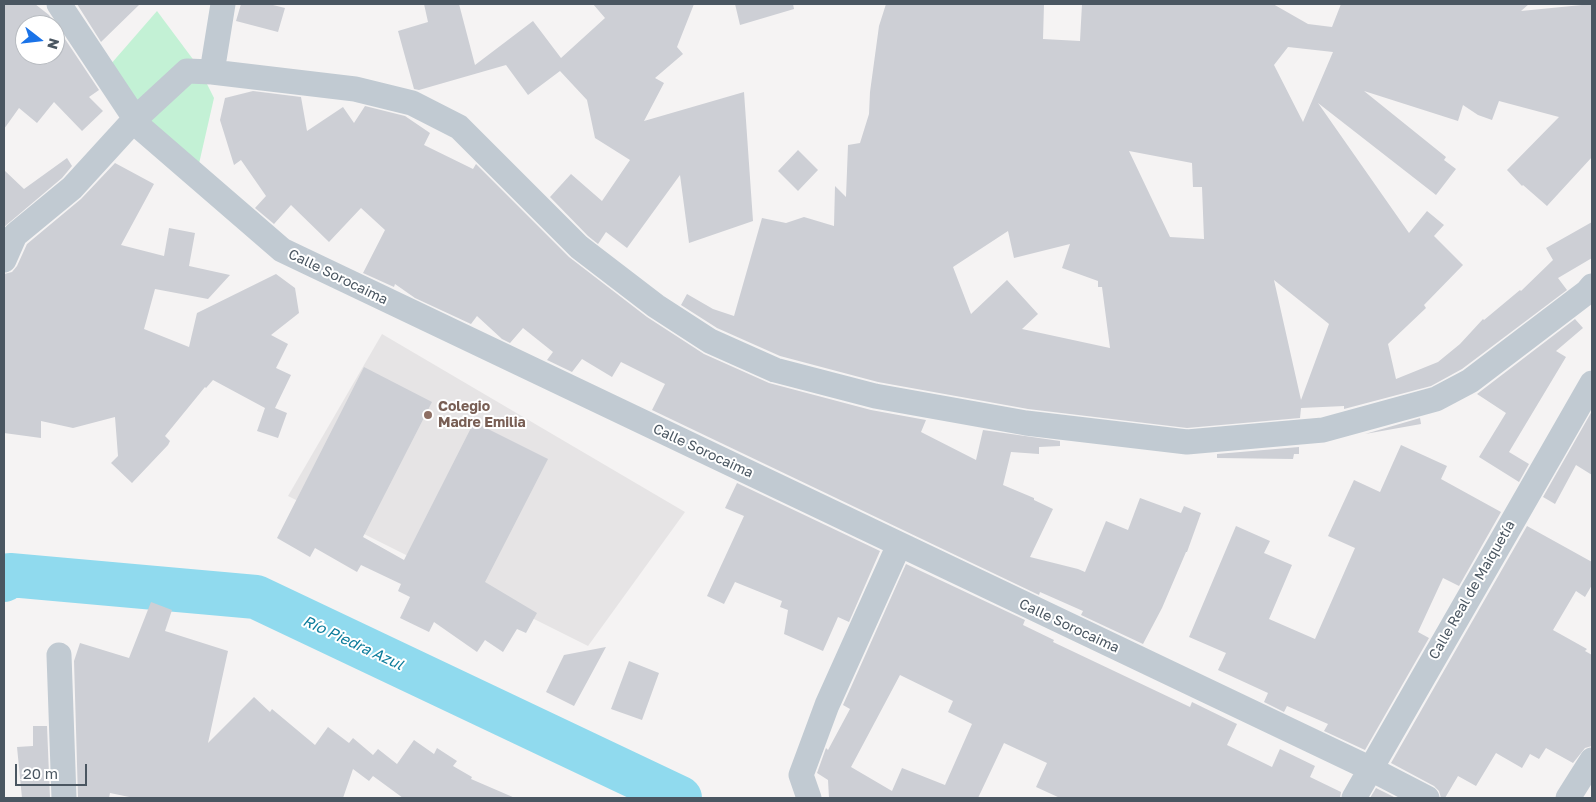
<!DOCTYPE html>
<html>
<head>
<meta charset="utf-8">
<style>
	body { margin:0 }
	#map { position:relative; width:1596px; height:802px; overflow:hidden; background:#f5f3f3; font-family:"Golos Text",sans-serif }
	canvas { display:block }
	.frame { position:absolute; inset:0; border:5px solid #4a5661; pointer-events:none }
	.north { position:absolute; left:15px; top:15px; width:50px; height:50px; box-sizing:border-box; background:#fff; border:1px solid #b7bbc0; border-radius:50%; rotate:106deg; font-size:14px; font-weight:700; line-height:20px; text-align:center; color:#4a5661 }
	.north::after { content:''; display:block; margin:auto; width:18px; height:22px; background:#1a73e8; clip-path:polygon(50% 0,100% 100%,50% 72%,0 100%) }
	.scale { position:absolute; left:15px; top:764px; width:72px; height:22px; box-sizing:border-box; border:2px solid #4a5661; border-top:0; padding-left:6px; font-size:15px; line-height:18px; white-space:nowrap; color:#4a5661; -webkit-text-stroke:4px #fff; paint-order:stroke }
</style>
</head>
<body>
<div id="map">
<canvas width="1596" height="802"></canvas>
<div class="frame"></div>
<div class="north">N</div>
<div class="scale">20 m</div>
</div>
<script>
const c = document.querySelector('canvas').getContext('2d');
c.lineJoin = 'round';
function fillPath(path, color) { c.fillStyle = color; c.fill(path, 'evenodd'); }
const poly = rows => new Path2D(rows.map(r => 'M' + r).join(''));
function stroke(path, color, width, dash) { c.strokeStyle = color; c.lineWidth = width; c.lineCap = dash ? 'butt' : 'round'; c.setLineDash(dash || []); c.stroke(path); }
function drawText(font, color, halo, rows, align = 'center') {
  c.font = font + ' "Golos Text",sans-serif'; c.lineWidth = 4; c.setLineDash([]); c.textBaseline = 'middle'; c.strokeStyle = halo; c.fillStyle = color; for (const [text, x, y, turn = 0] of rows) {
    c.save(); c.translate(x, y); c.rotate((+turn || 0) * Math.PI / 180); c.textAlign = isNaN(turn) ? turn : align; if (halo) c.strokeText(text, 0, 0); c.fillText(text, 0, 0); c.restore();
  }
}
const education = poly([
	[382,334,685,512,588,646,288,496]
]);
const green = poly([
	[157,11,198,66,214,98,198,168,151,126,110,65]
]);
const river = poly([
	[4,580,10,575,256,597,680,798]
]);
const building = poly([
	[4,4,35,4,49,15,99,90,89,97,103,111,82,131,54,102,37,123,19,108,4,129],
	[25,25,55,25,55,55,25,55],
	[77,4,140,4,101,42],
	[241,4,269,4,285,8,278,32,236,21],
	[424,4,459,4,475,65,533,21,561,58,605,18,593,4,694,4,677,47,683,54,655,78,664,83,644,121,744,92,753,221,689,243,680,175,627,248,606,232,598,244,588,236,550,197,571,174,602,201,630,160,595,138,587,100,560,71,528,95,506,65,419,90,414,89,398,31,428,22],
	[735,4,793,4,794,9,740,25],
	[886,4,1044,4,1043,39,1080,41,1082,4,1273,4,1308,24,1332,27,1341,4,1529,4,1521,11,1592,4,1592,157,1547,206,1523,185,1522,186,1507,170,1559,117,1499,101,1492,120,1478,115,1463,105,1458,121,1364,91,1446,157,1444,160,1456,169,1436,195,1318,103,1409,233,1427,211,1444,225,1434,236,1463,265,1424,305,1426,308,1388,344,1396,379,1438,362,1460,344,1483,319,1484,320,1520,290,1521,291,1553,260,1546,248,1592,222,1592,258,1558,278,1567,290,1462,369,1431,386,1344,409,1344,406,1301,408,1300,418,1187,428,1028,409,878,382,780,356,717,328,681,305,687,294,713,309,734,316,762,218,786,223,804,217,834,226,835,186,846,197,848,145,860,143,869,114,870,92,879,26],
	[1288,47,1333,52,1303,122,1274,65],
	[1129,151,1192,163,1193,187,1202,187,1204,239,1170,237],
	[1008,231,1014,258,1070,244,1062,268,1098,281,1098,287,1102,287,1110,348,1022,329,1038,314,1007,280,971,314,953,267],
	[1274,280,1329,324,1301,400],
	[253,91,301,97,307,131,343,107,354,123,365,106,405,116,430,133,424,145,473,169,476,164,569,257,647,317,704,354,769,383,871,410,926,420,921,432,976,460,983,430,1060,441,1060,446,1039,447,1039,454,1011,452,1003,485,1034,498,1034,500,1053,509,1030,557,1078,569,1085,572,1106,521,1128,530,1140,498,1181,513,1184,506,1201,513,1187,552,1186,552,1162,608,1143,644,1081,615,1083,611,1040,592,1039,595,652,410,665,384,621,362,612,377,582,359,572,372,547,360,553,352,523,328,510,343,502,339,477,316,471,324,415,298,395,284,394,287,363,273,385,230,361,208,329,242,291,205,274,224,255,208,266,196,241,160,234,165,220,120,225,98],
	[798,150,818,170,798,191,778,171],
	[67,158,72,166,62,178,4,227,4,170,24,189],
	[115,163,154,184,121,245,164,256,169,228,195,233,189,266,230,275,208,299,155,289,144,329,189,347,197,313,276,274,295,288,299,313,271,335,288,344,276,368,291,375,275,408,287,413,278,438,257,431,265,408,213,380,206,388,205,387,165,436,170,441,168,445,132,483,111,463,118,456,115,417,73,428,41,421,41,438,4,433,4,274,12,272,17,266,27,244,81,199],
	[1575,319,1583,328,1556,351,1566,357,1509,452,1529,464,1519,482,1479,457,1506,413,1477,394],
	[364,367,432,402,363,537,404,560,474,422,548,459,485,582,537,613,526,633,517,629,503,652,485,640,477,652,434,622,429,632,400,618,410,597,398,591,401,584,361,565,357,572,315,548,310,557,277,538],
	[1592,411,1592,475,1576,465,1555,504,1543,497],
	[1420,418,1421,424,1365,434],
	[1401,445,1447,466,1441,479,1501,512,1459,586,1443,578,1418,632,1429,638,1365,750,1324,731,1328,724,1287,706,1284,712,1264,702,1268,693,1218,670,1226,653,1189,637,1236,526,1270,541,1264,553,1292,565,1269,619,1315,639,1355,548,1328,536,1354,480,1380,492],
	[1299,447,1299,454,1294,454,1293,459,1217,458,1217,454],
	[737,483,880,551,849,622,838,617,823,651,784,634,788,610,780,607,782,601,735,582,724,604,707,596,744,516,725,508],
	[1527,526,1592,562,1592,585,1585,597,1576,591,1553,630,1587,649,1585,651,1592,655,1592,746,1585,748,1573,763,1546,748,1539,759,1530,754,1522,768,1496,753,1476,786,1458,776,1445,798,1441,798,1439,791,1434,786,1391,763],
	[906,564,1025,620,1023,625,1054,640,1053,642,1190,707,1192,702,1237,724,1227,745,1272,767,1280,749,1315,766,1310,777,1341,792,1340,798,1060,798,1036,787,1047,763,1004,743,978,798,829,798,828,780,817,773,826,748,828,750,850,709,843,705],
	[900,675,953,701,948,712,972,724,945,785,902,768,892,791,851,767],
	[151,602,172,610,165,631,228,651,208,743,254,697,270,712,272,709,315,745,328,727,349,743,353,738,373,755,378,749,397,764,414,740,434,754,437,748,457,761,453,766,472,777,471,779,515,798,403,798,373,776,369,781,353,769,343,798,134,798,110,793,109,798,78,798,74,661,80,643,129,658],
	[606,647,574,706,546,692,564,655],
	[629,661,659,673,642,720,611,709],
	[33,726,47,726,50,798,22,798,17,747,33,746],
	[1376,788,1396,798,1370,798]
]);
const street = poly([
	[59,4,142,129,282,250,1369,768,1427,798],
	[212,72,223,4],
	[4,260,15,235,72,188,135,119,187,71,212,72,355,89,412,103,459,127,579,247,656,306,710,341,775,370,875,396,1026,423,1187,442,1323,430,1436,399,1470,381,1587,292,1592,286],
	[59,655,64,798],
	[809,798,801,775,827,705,899,545],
	[1354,798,1592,383],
	[1568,798,1592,760]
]);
const markers = [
	[428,415,5,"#8d6e63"]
];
const streetNames = [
	["Calle Sorocaima",338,277,26],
	["Calle Sorocaima",703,451,25],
	["Calle Real de Maiquetía",1472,590,-60],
	["Calle Sorocaima",1069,626,25]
];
const educationNames = [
	["Colegio",438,407],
	["Madre Emilia",438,423]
];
const waterNames = [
	["Río Piedra Azul",353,643,25]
];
fillPath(education, '#e6e4e5');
fillPath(green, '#c3f1d5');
stroke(river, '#90daee', 44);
fillPath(building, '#cdcfd5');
stroke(street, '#c1cad2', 25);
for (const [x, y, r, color] of markers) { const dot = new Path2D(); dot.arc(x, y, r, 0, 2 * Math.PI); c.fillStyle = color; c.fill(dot); stroke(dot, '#fff', 2); }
drawText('14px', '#4a5661', '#fff', streetNames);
drawText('bold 14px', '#785e54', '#fff', educationNames, 'left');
drawText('italic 15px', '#0c7c9b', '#fff', waterNames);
</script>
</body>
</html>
